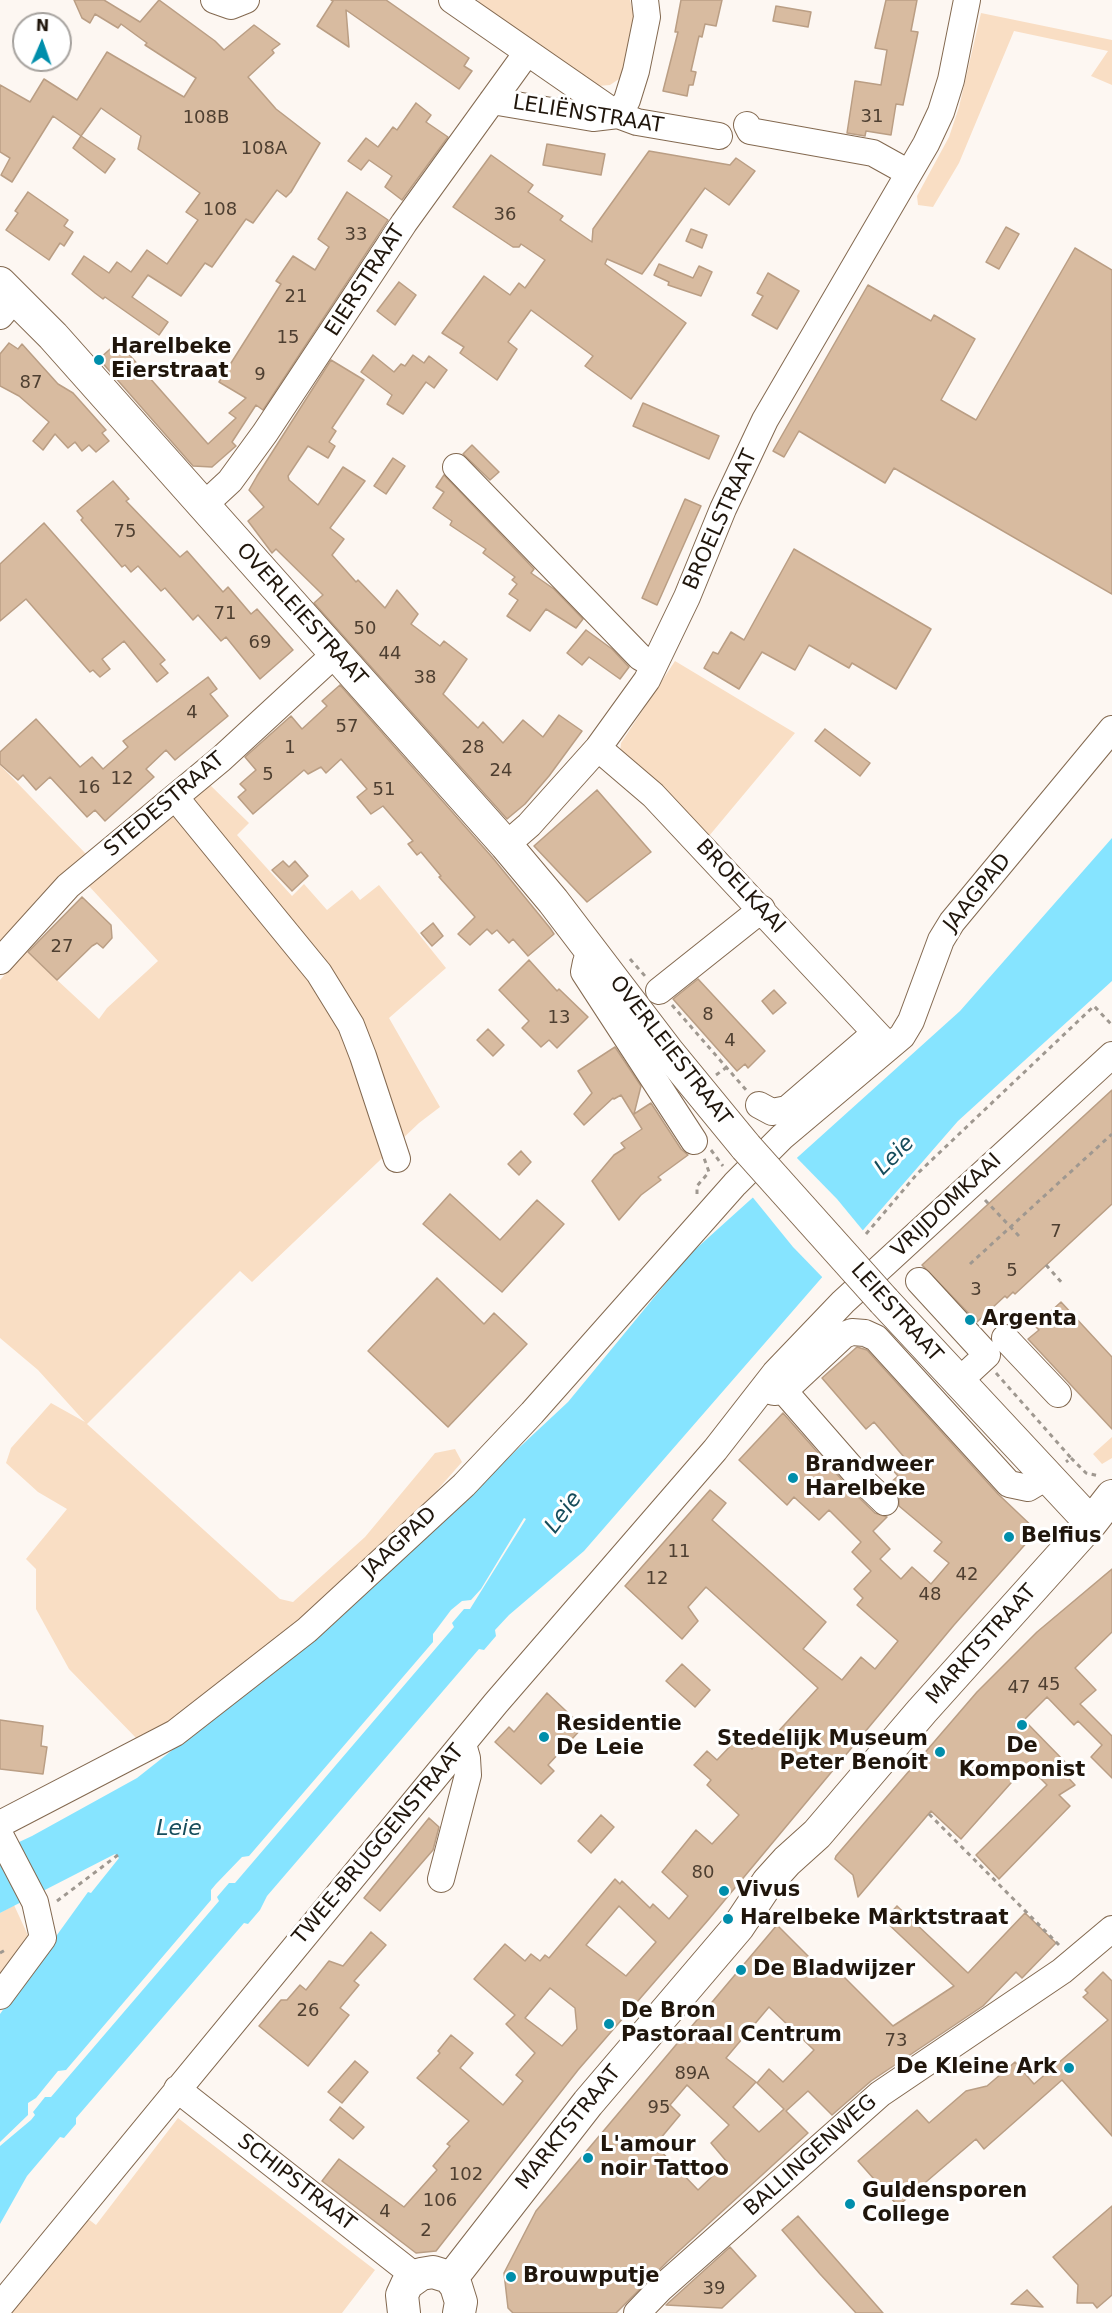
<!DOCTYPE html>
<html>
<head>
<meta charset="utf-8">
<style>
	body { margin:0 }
	#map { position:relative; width:1112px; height:2313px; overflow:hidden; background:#fdf7f2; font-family:"DejaVu Sans",sans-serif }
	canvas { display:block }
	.north { position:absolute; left:12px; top:12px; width:60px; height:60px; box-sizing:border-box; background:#fff; border:2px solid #a6a29e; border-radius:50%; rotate:2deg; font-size:16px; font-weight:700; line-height:24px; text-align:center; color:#20160c }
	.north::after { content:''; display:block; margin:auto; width:21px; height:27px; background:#008eab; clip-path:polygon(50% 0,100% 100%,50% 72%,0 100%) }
</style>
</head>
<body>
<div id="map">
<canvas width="1112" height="2313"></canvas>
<div class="north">N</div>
</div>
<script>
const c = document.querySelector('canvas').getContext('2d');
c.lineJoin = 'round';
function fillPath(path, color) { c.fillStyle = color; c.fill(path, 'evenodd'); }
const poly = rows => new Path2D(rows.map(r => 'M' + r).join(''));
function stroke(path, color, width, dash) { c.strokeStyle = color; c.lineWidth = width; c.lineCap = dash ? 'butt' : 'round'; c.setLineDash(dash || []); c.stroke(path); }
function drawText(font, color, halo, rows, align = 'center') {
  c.font = font + ' "DejaVu Sans",sans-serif'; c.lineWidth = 6; c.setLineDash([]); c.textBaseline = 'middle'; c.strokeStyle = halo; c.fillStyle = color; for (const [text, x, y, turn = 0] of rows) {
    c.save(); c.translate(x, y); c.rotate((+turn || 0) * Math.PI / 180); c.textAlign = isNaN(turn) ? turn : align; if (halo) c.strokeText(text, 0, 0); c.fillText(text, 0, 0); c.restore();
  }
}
const green = poly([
	[478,0,630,0,634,16,622,77,610,85,598,86,483,11],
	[981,13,1112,40,1112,85,1091,76,1108,51,1014,31,959,163,933,207,918,205,917,196,949,137,959,107],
	[675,661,795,733,709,836,620,752,621,743],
	[0,765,87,855,41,895,0,942],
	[209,784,249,823,237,835,292,896,304,884,327,910,352,890,360,900,379,885,446,968,389,1018,440,1107,419,1123,252,1282,240,1271,87,1424,280,1599,293,1602,365,1537,435,1453,455,1449,462,1462,403,1529,298,1626,198,1707,140,1742,69,1669,36,1609,36,1569,26,1559,67,1509,38,1492,6,1463,11,1448,51,1403,85,1422,38,1370,0,1338,0,980,26,951,99,1019,107,1008,158,961,88,885],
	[1112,1437,1112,1458,1102,1464,1093,1454],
	[14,1905,31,1942,0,1983,0,1913],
	[178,2118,375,2270,342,2313,4,2313,83,2215,96,2225]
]);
const water = poly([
	[1112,838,1112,981,958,1121,584,1551,509,1615,495,1630,496,1636,484,1650,479,1649,267,1896,260,1910,248,1924,244,1923,76,2118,76,2124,64,2138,60,2137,27,2176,0,2224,0,2146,31,2120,35,2115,33,2112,45,2097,51,2097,219,1901,217,1897,229,1883,235,1883,454,1627,452,1623,464,1609,470,1609,526,1519,524,1518,481,1589,471,1600,462,1601,451,1610,433,1634,433,1642,249,1856,242,1857,216,1884,211,1890,211,1900,66,2070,58,2071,36,2098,28,2103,28,2115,0,2142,0,2014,88,1892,91,1893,119,1858,115,1854,0,1913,0,1851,32,1836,137,1778,289,1658,463,1500,568,1402,689,1255,960,1011]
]);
const pier = poly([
	[794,1155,837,1199,865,1233,825,1280,793,1247,750,1194]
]);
const building = poly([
	[74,0,104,0,140,22,159,0,215,41,224,50,254,25,280,44,272,50,274,53,248,77,276,109,320,143,291,192,286,197,277,190,253,223,246,219,212,267,205,263,181,296,148,275,132,297,168,322,159,335,105,297,103,299,95,293,72,274,84,256,109,273,117,262,131,272,147,250,167,264,198,220,186,212,200,193,138,149,141,136,101,108,81,136,53,116,12,182,1,175,10,158,0,152,0,85,30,102,44,79,77,100,107,52,184,97,196,78,145,45,147,43,121,24,118,28,95,14,90,23,82,18,74,0],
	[331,0,386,0,469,58,464,66,472,71,459,89,346,10,349,47,317,26,333,1,331,0],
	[681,0,722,0,716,26,705,24,702,37,699,36,691,71,696,72,693,85,689,85,687,96,663,91,678,32,675,32,681,0],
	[886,0,917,0,911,31,918,32,903,105,896,104,891,135,866,131,865,136,847,133,855,81,881,85,887,50,875,48,886,0],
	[776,6,811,12,808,27,773,21,776,6],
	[416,103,431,115,426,122,448,137,402,200,385,187,392,176,369,160,361,170,348,161,366,138,378,147,393,127,397,130,416,103],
	[81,136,115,159,105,173,73,148,81,136],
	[547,144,605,154,601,175,543,165,547,144],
	[649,151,730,165,736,158,755,171,729,205,705,188,642,274,607,259,605,264,686,323,631,399,585,366,593,356,531,310,508,342,517,349,497,380,460,353,464,347,442,333,484,276,510,295,519,283,525,288,545,260,521,244,519,247,513,247,453,207,491,155,533,185,528,192,563,216,560,220,592,242,593,229,649,151],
	[28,192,68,220,64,226,73,232,64,246,60,243,49,260,6,230,18,213,15,211,28,192],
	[347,192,388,220,263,410,256,405,232,442,236,446,212,467,193,466,99,359,118,342,208,444,236,418,229,413,246,398,219,382,281,284,276,281,293,256,315,270,329,247,318,239,347,192],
	[1006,227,1019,234,999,269,986,262,1006,227],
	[691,229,707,235,702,248,686,241,691,229],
	[1075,248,1112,270,1112,594,894,468,885,483,799,431,784,457,773,451,868,285,931,321,934,315,975,339,941,400,976,420,1075,248],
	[659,264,693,278,699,266,712,272,701,296,668,285,669,282,654,275,659,264],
	[768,273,799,291,777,329,752,315,763,296,757,293,768,273],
	[399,282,416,295,395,325,377,311,399,282],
	[9,343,18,349,22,344,58,384,73,393,106,430,102,433,109,441,96,452,89,445,82,451,75,442,68,448,55,434,43,450,33,441,49,422,19,396,0,386,0,354,9,343],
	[373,355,394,372,401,364,405,366,413,355,424,363,429,356,447,370,434,388,426,382,403,414,387,404,392,395,361,372,373,355],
	[331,360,364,380,332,428,336,431,329,442,335,446,328,458,308,446,288,476,289,480,318,505,343,467,365,481,330,528,344,539,332,555,356,582,358,580,385,608,397,590,418,614,411,624,440,646,444,641,467,659,443,694,478,728,483,722,503,743,523,720,543,737,559,715,582,731,549,776,525,804,507,819,314,603,323,595,276,549,272,553,248,521,264,507,249,490,257,476,331,360],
	[643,403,719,436,709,459,633,426,643,403],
	[472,445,499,472,490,480,463,454,472,445],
	[393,458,405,466,386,494,374,486,393,458],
	[444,475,534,569,531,573,554,589,583,619,576,628,546,609,530,631,507,616,518,600,509,594,517,584,512,580,515,577,483,553,486,549,450,525,452,521,433,508,444,492,436,487,444,475],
	[113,481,129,499,126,501,180,557,187,551,223,592,228,587,251,614,257,609,293,650,260,679,226,637,221,641,198,615,193,620,165,588,161,591,138,566,131,572,125,565,122,567,81,520,83,518,77,511,113,481],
	[685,499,701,506,657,605,642,598,685,499],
	[44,523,165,660,160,664,168,673,157,682,124,641,102,659,110,669,100,677,93,670,90,672,26,599,0,621,0,564,44,523],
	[794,549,931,629,896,689,852,663,849,668,809,645,795,670,762,652,739,689,704,668,713,652,718,654,731,632,744,640,794,549],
	[586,630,612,649,629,667,620,679,589,657,582,665,567,653,586,630],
	[208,677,217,689,210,694,228,716,175,760,166,750,146,769,154,777,105,821,95,810,87,817,50,777,36,790,23,775,18,780,0,764,0,752,36,719,80,767,92,757,103,769,128,747,123,741,208,677],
	[340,685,492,857,550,928,554,934,528,956,513,939,509,943,497,930,492,934,487,929,470,945,458,934,475,917,439,877,441,876,421,852,417,855,408,844,413,841,383,806,371,814,357,797,367,789,341,759,326,773,321,767,308,774,304,770,253,814,238,797,246,790,240,784,256,770,245,757,291,716,302,729,327,706,322,701,340,685],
	[825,729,870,763,860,776,815,741,825,729],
	[597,790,651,852,587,902,534,846,597,790],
	[283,861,289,867,295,861,308,876,292,891,272,870,283,861],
	[82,897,111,925,112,938,103,948,97,943,92,946,57,980,28,952,82,897],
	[433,923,443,936,432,946,421,933,433,923],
	[529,960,557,991,559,989,588,1017,557,1048,549,1040,541,1047,522,1028,529,1021,499,990,529,960],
	[698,979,765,1051,748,1068,745,1064,737,1071,673,999,698,979],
	[774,990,786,1003,773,1014,762,1001,774,990],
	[488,1029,504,1045,493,1056,477,1040,488,1029],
	[615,1047,641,1086,634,1114,651,1103,681,1149,688,1155,658,1177,661,1180,641,1195,619,1220,592,1181,614,1155,625,1148,621,1143,642,1129,621,1095,614,1099,613,1098,584,1125,574,1114,592,1093,578,1071,615,1047],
	[1112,1090,1112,1204,1015,1294,1013,1292,1007,1298,1005,1296,977,1322,922,1265,1112,1090],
	[521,1151,531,1162,519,1175,508,1164,521,1151],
	[450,1194,500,1240,537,1200,564,1224,502,1292,423,1224,450,1194],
	[437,1278,484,1324,494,1313,527,1344,448,1427,368,1351,437,1278],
	[1061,1302,1112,1357,1112,1429,1028,1339,1039,1330,1035,1326,1061,1302],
	[857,1347,867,1350,998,1494,1037,1531,954,1625,709,1919,578,2070,436,2251,416,2253,322,2181,339,2159,404,2207,437,2170,433,2166,450,2146,447,2144,469,2121,417,2078,440,2053,438,2051,451,2035,473,2053,460,2068,503,2105,523,2081,516,2075,535,2053,506,2024,515,2015,474,1979,505,1944,525,1961,531,1954,540,1961,545,1955,549,1958,615,1879,620,1884,622,1881,650,1908,653,1904,669,1919,688,1896,662,1872,696,1830,712,1844,739,1815,707,1785,711,1780,694,1765,707,1751,717,1760,739,1737,752,1749,768,1729,775,1735,818,1688,706,1587,688,1607,698,1621,682,1639,625,1586,710,1490,726,1503,712,1520,826,1622,803,1649,842,1680,861,1657,875,1669,898,1641,857,1605,863,1598,854,1589,871,1571,852,1552,861,1542,829,1510,819,1520,794,1497,787,1505,739,1460,783,1413,850,1489,875,1513,887,1517,873,1531,890,1549,880,1559,901,1579,912,1567,931,1584,949,1563,934,1551,942,1542,899,1506,899,1497,888,1485,898,1476,891,1468,904,1457,874,1422,866,1429,822,1378,857,1347],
	[619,1906,656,1942,626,1976,586,1945,619,1906],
	[550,1988,575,2008,577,2029,562,2046,525,2018,550,1988],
	[1112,1569,1112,1632,1075,1668,1096,1690,1080,1704,1112,1736,1112,1778,1091,1757,1102,1745,1078,1721,1074,1725,1047,1697,1024,1720,1067,1764,1061,1770,1075,1785,1059,1795,1070,1806,999,1879,976,1855,1047,1785,1027,1765,961,1839,931,1811,858,1897,853,1875,835,1859,836,1856,977,1692,1037,1632,1112,1569],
	[682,1664,710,1690,695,1707,666,1681,682,1664],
	[547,1693,583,1727,548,1765,554,1771,541,1784,495,1742,509,1727,514,1732,547,1693],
	[0,1720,43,1726,41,1746,47,1747,43,1774,0,1769,0,1720],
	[601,1815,614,1827,591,1853,578,1841,601,1815],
	[429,1818,439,1827,433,1850,380,1911,364,1898,429,1818],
	[897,1906,968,1973,1025,1913,1056,1943,1022,1978,1016,1972,983,2006,871,2081,832,2115,808,2091,786,2111,808,2133,668,2261,616,2313,513,2313,508,2308,504,2273,536,2211,777,1925,828,1976,836,1969,893,2026,954,1986,884,1920,897,1906],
	[769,2007,814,2050,783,2082,769,2069,757,2083,784,2109,759,2132,733,2107,756,2082,726,2058,769,2007],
	[687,2085,729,2125,711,2143,727,2162,698,2190,655,2145,680,2115,670,2105,687,2085],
	[371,1932,386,1945,354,1981,359,1985,340,2008,349,2015,308,2066,259,2026,281,2000,287,2000,300,1985,306,1990,329,1961,343,1966,371,1932],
	[1103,1972,1112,1981,1112,2136,1062,2080,984,2149,976,2139,898,2206,858,2161,917,2110,929,2123,966,2091,987,2086,1015,2062,1034,2084,1108,2020,1083,1997,1088,1993,1085,1990,1103,1972],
	[355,2061,368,2072,342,2103,328,2092,355,2061],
	[340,2107,364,2127,353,2139,330,2120,340,2107],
	[1112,2206,1112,2295,1097,2308,1093,2303,1077,2303,1078,2285,1053,2257,1112,2206],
	[798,2216,834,2257,883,2313,856,2313,820,2274,782,2230,798,2216],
	[730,2247,756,2276,722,2308,666,2305,730,2247],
	[1027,2290,1043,2307,1011,2304,1027,2290]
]);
const path = poly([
	[630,959,645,976],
	[672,1005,747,1091],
	[716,1075,727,1067],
	[711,1150,723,1166],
	[697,1194,697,1186,709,1172,704,1158],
	[985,1200,1019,1236],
	[866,1234,917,1174,1094,1006,1112,1025],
	[970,1264,1112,1134],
	[1046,1265,1064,1285],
	[996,1373,1071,1458,1066,1462],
	[1071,1458,1086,1473,1099,1476],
	[929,1814,1061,1947],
	[57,1901,118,1855],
	[0,1953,7,1949]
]);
const minor = poly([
	[214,0,231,6,246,0],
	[452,0,618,115,627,100,636,71,647,17,645,0],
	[492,101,593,118,618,115,637,122,719,136],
	[747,125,750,131,873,153,909,173],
	[0,316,15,298],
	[456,467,640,657,654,665],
	[203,506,230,481,265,433,404,223,526,54],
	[598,748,653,795,889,1047],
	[175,797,319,973,351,1025,363,1056,397,1159],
	[506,845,529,825,598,748,647,680,687,597,723,509,765,420,926,144,941,112,951,80,967,0],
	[594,954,586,962,584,972,694,1141],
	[0,961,68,886,221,759,336,653],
	[659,991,762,909],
	[759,1105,772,1112,787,1109,874,1034],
	[919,1281,987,1355,959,1381],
	[1005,1338,1058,1394],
	[763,1389,774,1392,784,1391,844,1335,852,1332,865,1333,876,1338,1009,1484,1028,1488,1048,1476],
	[784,1391,860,1478,885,1502],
	[0,1824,175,1733,307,1630,464,1485,532,1413,735,1184,782,1137,902,1036,911,1021,941,940,952,922,1112,729],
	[0,1835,35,1902,43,1938,0,1996],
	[441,1879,468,1775,467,1758,463,1744],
	[177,2089,415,2276],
	[0,2306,496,1703,715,1450,775,1373,843,1302,1112,1055],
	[637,2313,660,2289,880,2094,1062,1971,1112,1929]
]);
const major = poly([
	[0,283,53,336,506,845,553,901,668,1052,746,1147],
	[884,1301,1091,1523],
	[451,2279,588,2103,738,1927,768,1882,787,1861,817,1834,922,1711,1091,1523,1112,1496],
	[404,2313,402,2295,407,2284,421,2274,433,2272,449,2277,456,2286,461,2302,459,2313]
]);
const majorBridge = poly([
	[746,1147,884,1301]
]);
const markers = [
	[99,360,6,"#008eab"],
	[970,1320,6,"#008eab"],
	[793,1478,6,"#008eab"],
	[1009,1537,6,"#008eab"],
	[1022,1725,6,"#008eab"],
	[544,1737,6,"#008eab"],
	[940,1752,6,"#008eab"],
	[724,1891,6,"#008eab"],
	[728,1919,6,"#008eab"],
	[741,1970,6,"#008eab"],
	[609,2024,6,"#008eab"],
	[1069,2068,6,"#008eab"],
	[588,2158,6,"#008eab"],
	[850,2204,6,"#008eab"],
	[511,2277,6,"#008eab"]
];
const numberNames = [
	["31",872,117],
	["108B",206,118],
	["108A",264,149],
	["108",220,210],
	["36",505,215],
	["33",356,235],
	["21",296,297],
	["15",288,338],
	["9",260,375],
	["87",31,383],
	["75",125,532],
	["71",225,614],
	["50",365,629],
	["69",260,643],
	["44",390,654],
	["38",425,678],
	["4",192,713],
	["57",347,727],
	["1",290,748],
	["28",473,748],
	["24",501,771],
	["5",268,775],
	["12",122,779],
	["16",89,788],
	["51",384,790],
	["27",62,947],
	["8",708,1015],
	["13",559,1018],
	["4",730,1041],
	["7",1056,1232],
	["5",1012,1271],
	["3",976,1290],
	["11",679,1552],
	["42",967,1575],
	["12",657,1579],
	["48",930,1595],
	["45",1049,1685],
	["47",1019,1688],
	["80",703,1873],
	["26",308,2011],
	["73",896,2041],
	["89A",692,2074],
	["95",659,2108],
	["102",466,2175],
	["106",440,2201],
	["4",385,2212],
	["2",426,2231],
	["39",714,2289]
];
const streetNames = [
	["LELIËNSTRAAT",588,115,9],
	["EIERSTRAAT",366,281,-57],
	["BROELSTRAAT",721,520,-66],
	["OVERLEIESTRAAT",301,615,48],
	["STEDESTRAAT",165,805,-40],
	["BROELKAAI",740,887,47],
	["JAAGPAD",978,893,-51],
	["OVERLEIESTRAAT",670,1051,52],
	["VRIJDOMKAAI",947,1206,-43],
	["LEIESTRAAT",896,1313,48],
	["JAAGPAD",400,1543,-43],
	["MARKTSTRAAT",982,1645,-48],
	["TWEE-BRUGGENSTRAAT",379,1845,-50],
	["MARKTSTRAAT",569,2128,-51],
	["BALLINGENWEG",811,2156,-42],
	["SCHIPSTRAAT",296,2183,38]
];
const poiNames = [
	["Harelbeke",111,348],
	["Eierstraat",111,372],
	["Argenta",982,1320],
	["Brandweer",805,1466],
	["Harelbeke",805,1490],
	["Belfius",1021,1537],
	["Residentie",556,1725],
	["De Leie",556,1749],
	["Stedelijk Museum",928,1740,"right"],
	["Peter Benoit",928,1764,"right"],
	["De",1022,1747,"center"],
	["Komponist",1022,1771,"center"],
	["Vivus",736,1891],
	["Harelbeke Marktstraat",740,1919],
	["De Bladwijzer",753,1970],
	["De Bron",621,2012],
	["Pastoraal Centrum",621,2036],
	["De Kleine Ark",1057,2068,"right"],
	["L'amour",600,2146],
	["noir Tattoo",600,2170],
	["Guldensporen",862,2192],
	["College",862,2216],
	["Brouwputje",523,2277]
];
const waterNames = [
	["Leie",895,1156,-45],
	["Leie",564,1513,-53],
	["Leie",179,1829]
];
fillPath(green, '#f9dec4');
fillPath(water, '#86e4ff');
fillPath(pier, '#fdf7f2');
fillPath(building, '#d8bba0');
stroke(building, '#ba9e84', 1.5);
stroke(minor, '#836950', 28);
stroke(major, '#836950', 34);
stroke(path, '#9f9890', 3, [4.5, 4.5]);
stroke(minor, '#fff', 26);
stroke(major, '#fff', 32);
stroke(majorBridge, '#836950', 34, []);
stroke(majorBridge, '#fff', 32);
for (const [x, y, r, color] of markers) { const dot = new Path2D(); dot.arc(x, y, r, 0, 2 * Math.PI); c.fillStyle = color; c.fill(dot); stroke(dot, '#fff', 2); }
drawText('18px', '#4e3f31', null, numberNames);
drawText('21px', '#20160c', '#fff', streetNames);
drawText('bold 21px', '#20160c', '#fff', poiNames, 'left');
drawText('italic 22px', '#164d5c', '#fff', waterNames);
</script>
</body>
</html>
